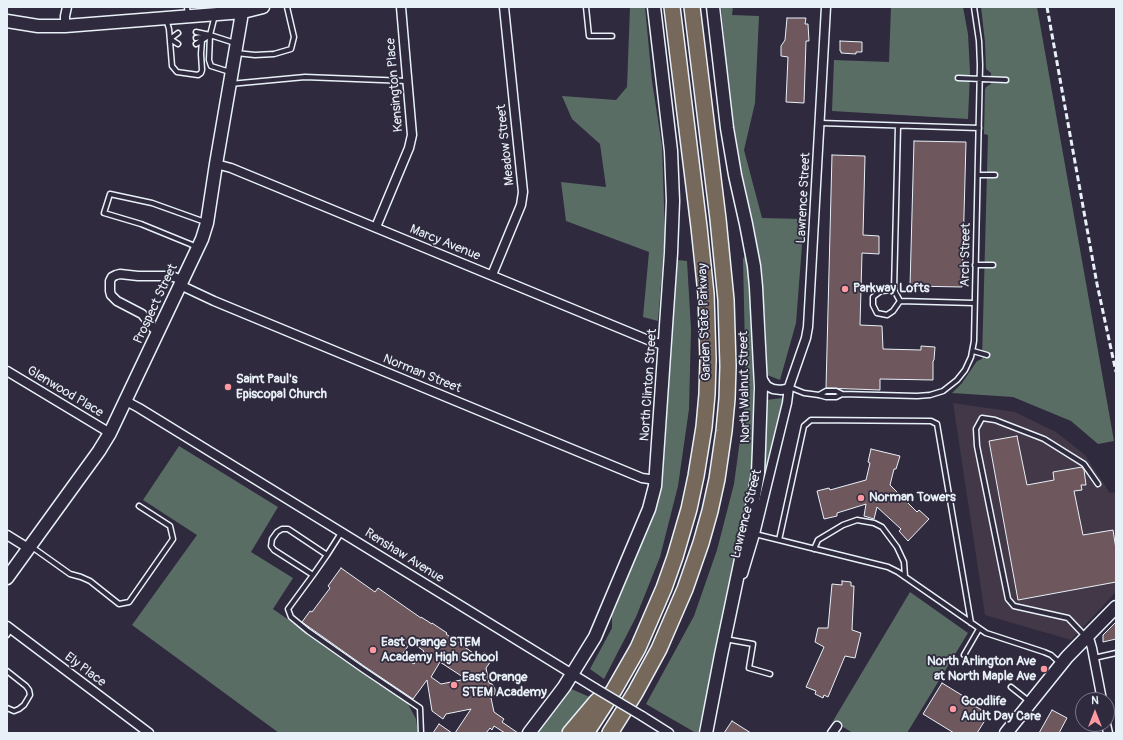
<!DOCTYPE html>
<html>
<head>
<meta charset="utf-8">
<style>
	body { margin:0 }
	#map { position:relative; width:1123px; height:740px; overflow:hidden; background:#2f2a3d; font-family:Pangolin,sans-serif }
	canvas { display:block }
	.frame { position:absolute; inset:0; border:8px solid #e8f1f8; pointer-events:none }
	.north { position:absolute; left:1075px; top:692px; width:40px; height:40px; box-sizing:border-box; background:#2f2a3d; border:1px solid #797a88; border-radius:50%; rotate:0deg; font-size:11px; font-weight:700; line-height:16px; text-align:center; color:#e8f1f8 }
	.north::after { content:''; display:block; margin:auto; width:14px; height:18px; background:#ff9aa2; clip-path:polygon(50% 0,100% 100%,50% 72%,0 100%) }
</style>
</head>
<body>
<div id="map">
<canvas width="1123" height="740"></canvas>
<div class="frame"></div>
<div class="north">N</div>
</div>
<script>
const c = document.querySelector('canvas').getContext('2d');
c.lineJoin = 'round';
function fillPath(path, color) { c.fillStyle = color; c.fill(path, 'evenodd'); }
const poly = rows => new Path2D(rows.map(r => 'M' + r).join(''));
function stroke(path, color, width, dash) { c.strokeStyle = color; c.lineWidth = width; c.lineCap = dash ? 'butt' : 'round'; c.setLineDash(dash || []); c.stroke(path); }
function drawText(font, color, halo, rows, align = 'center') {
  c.font = font + ' Pangolin,sans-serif'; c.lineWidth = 3.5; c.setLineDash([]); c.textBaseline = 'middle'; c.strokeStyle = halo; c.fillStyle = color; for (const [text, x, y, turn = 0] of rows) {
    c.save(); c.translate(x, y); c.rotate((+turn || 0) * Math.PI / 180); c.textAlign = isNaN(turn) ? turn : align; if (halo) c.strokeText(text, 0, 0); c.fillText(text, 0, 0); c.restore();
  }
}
const built = poly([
	[953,403,1015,412,1056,432,1085,455,1110,493,1116,492,1116,592,1071,640,985,615]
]);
const green = poly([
	[630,7,645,7,652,81,662,146,665,235,658,321,643,317,649,252,566,221,561,182,606,187,600,144,572,119,562,96,616,100,627,87],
	[721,7,733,7,732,15,759,16,755,103,744,150,762,218,804,219,796,323,780,380,767,375,765,318,755,232,733,133],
	[891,7,963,7,968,34,970,72,968,119,832,111,834,60,889,62],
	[981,7,1037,7,1114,441,1098,444,1071,421,1013,397,952,393,962,383,977,361,982,359,988,135,984,134,985,90,986,87,991,84,991,73,986,69,985,42],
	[748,251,753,337,754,453,745,523,698,733,696,733,646,704,694,616,717,550,734,484,746,395,743,259],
	[677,260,687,261,691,329,689,409,678,486,660,557,636,617,604,679,590,669,612,628,612,615,647,531,663,473],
	[783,398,763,484,766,400],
	[179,446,278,507,251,552,293,578,273,609,407,702,416,719,418,733,279,733,132,625,197,535,143,500],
	[910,592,968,633,907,733,853,733,833,721],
	[569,688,592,698,560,733,536,733]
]);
const building = poly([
	[787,18,806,18,805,24,808,24,809,41,806,41,804,103,786,102,788,57,781,56,781,46,785,40,787,18],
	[840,41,862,42,862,52,856,52,856,54,841,53,841,51,840,51,840,41],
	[914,141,966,142,962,287,910,286,914,141],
	[832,155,865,156,863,235,879,236,879,254,862,253,860,325,882,326,883,349,921,350,921,346,935,347,934,360,933,361,933,380,880,379,880,390,826,388,832,155],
	[1017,436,1027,485,1054,480,1053,472,1082,467,1084,470,1086,485,1081,485,1082,490,1074,491,1083,535,1113,530,1116,549,1116,582,1018,600,989,441,1017,436],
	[871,449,900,456,896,469,894,469,890,485,917,512,919,510,929,519,908,541,899,531,901,529,877,507,874,519,864,516,866,504,837,513,837,516,824,519,817,491,829,488,830,490,866,480,870,463,868,462,871,449],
	[341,568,375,592,378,588,421,618,421,617,432,624,432,623,447,633,446,634,476,655,477,653,481,656,484,652,493,658,486,668,489,683,492,684,495,689,495,694,491,698,494,712,504,719,502,722,518,733,505,733,494,726,492,730,490,728,486,733,455,733,471,709,446,714,443,719,432,711,427,680,413,699,364,666,302,622,310,611,312,612,330,588,328,586,341,568],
	[411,642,424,651,414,664,401,656,411,642],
	[440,662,466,679,441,684,431,677,440,662],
	[842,581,851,582,851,586,854,586,852,630,861,633,855,658,845,656,828,697,824,695,823,698,815,694,816,691,806,687,824,647,815,642,818,628,828,628,832,584,842,585,842,581],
	[1116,622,1116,639,1103,642,1103,635,1116,622],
	[942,683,973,702,971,704,989,714,977,733,954,733,923,714,942,683],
	[1052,710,1067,718,1059,733,1039,733,1052,710],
	[732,721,743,728,751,733,724,733,732,721],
	[439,724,452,733,433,733,439,724]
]);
const lane = poly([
	[187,7,188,16],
	[586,7,589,36,612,36],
	[215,15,210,35,209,60,211,66,230,72],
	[166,19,169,29,172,66,177,72,198,75,201,73,202,70,201,54,202,40],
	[196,32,210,35,235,43],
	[196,38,206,36],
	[170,39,178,44],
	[170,39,178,33],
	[196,44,210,35],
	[236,53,255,55,274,54,291,49,294,37,287,7],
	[958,78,1006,80],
	[230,84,305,77,407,81],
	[820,123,979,128],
	[898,126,894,290,900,301,974,303],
	[978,175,995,175],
	[196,247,190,244,141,224,104,213,110,194,152,203,205,222],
	[975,265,993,265],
	[894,290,881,291,873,297,873,305,877,313,887,315,893,311,900,301],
	[973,351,987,355],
	[789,387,804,393,819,395,826,397,836,397,842,394],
	[819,395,826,391,836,391,842,394,917,396,930,395,943,391,957,380,965,370,971,357,974,341,980,65,979,41,974,7],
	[755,534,888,567,898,572,986,633,1044,652,1051,655,1061,664],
	[779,540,804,426,811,420,931,421,937,424,971,623],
	[32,547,70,574,81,577,90,581,119,604,129,602,173,539,170,526,139,506],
	[814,549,818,540,843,525,857,520,874,523,882,527,897,547,904,562,905,577],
	[327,555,288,529,282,529,277,532,272,539,271,546,274,550,313,575,327,555,341,533],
	[313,575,288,609,291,617,308,631,362,669,420,708,421,733],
	[7,635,11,629],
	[1086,637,1068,618,1014,606,1008,599,977,446,976,429,982,418,995,420,1044,439,1084,464,1098,484],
	[725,639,753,644,749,668,770,674],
	[964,655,979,629],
	[1094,658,1116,653],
	[7,671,26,686,29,690,30,695,24,705,19,709,14,711,7,708],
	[1011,687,1030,702]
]);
const street = poly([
	[65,26,65,16,67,7],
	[216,164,231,168,653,342,665,345],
	[376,227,409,148,412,135,401,7],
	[492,275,521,205,523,192,504,7],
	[180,285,214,301,642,478,656,480],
	[159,331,153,328,142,314,117,301,111,295,110,291,110,281,112,277,116,275,120,274,138,276,166,276,174,277,182,280],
	[7,371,110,433],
	[762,378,767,386,773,389,781,390,786,389,789,387],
	[126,401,139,408,595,688],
	[7,535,28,548],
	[743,574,755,534,787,403,789,387,806,338,808,327,826,7],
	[7,626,149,733],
	[1086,637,1090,641,1092,648,1102,700],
	[642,716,669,733],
	[1106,724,1108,733],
	[832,733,837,726]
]);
const secondary = poly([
	[7,21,38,26,65,26,243,12,263,7],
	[7,578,99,451,110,433,202,239,207,223,216,164,243,7],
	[529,733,564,687,595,637,649,509,655,486,671,253,673,201,671,151,654,7],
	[706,733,721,655,753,502,758,473,759,448,761,387,756,287,754,266,746,224,735,175,727,128,713,7],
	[1006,733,1067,657,1116,607]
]);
const highway = poly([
	[570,733,597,701],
	[586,733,614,690,638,648,664,588,675,557,689,509,696,476,704,427,707,394,708,360,706,294,699,227,672,7],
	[610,733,635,693,659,649,685,589,701,543,710,511,717,479,724,431,727,399,728,366,726,300,718,219,692,7]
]);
const rail = poly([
	[1047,7,1097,284,1116,372]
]);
const streetBridge = poly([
	[595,688,642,716]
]);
const markers = [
	[845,289,4,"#ff9aa2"],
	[228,387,4,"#ff9aa2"],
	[861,498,4,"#ff9aa2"],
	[373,650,4,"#ff9aa2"],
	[1044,669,4,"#ff9aa2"],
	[454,685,4,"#ff9aa2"],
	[953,709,4,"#ff9aa2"]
];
const streetNames = [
	["Kensington Place",395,85,-95],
	["Meadow Street",506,145,-96],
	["Lawrence Street",804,198,-87],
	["Marcy Avenue",445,243,22],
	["Arch Street",966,255,-89],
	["Prospect Street",156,304,-65],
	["Garden State Parkway",705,322,-92],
	["Norman Street",422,374,22],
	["North Clinton Street",649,385,-86],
	["North Walnut Street",745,387,-91],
	["Glenwood Place",65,392,31],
	["Lawrence Street",747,514,-76],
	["Renshaw Avenue",404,556,32],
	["Ely Place",85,670,37]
];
const poiNames = [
	["Parkway Lofts",853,289],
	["Saint Paul's",236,380],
	["Episcopal Church",236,395],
	["Norman Towers",869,498],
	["East Orange STEM",381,643],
	["Academy High School",381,658],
	["North Arlington Ave",1036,662,"right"],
	["at North Maple Ave",1036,677,"right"],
	["East Orange",462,678],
	["STEM Academy",462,693],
	["Goodlife",961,702],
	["Adult Day Care",961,717]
];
fillPath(built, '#423847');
fillPath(green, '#5a6d65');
fillPath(building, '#6e585e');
stroke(building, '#e8f1f8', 1);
stroke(lane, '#e8f1f8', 7);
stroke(street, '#e8f1f8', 11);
stroke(secondary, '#e8f1f8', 15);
stroke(highway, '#e8f1f8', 18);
stroke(lane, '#2f2a3d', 4);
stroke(street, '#2f2a3d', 8);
stroke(secondary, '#2f2a3d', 12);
stroke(highway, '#76695c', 15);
stroke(rail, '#e8f1f8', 3, [6, 3]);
stroke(streetBridge, '#e8f1f8', 11, []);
stroke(streetBridge, '#2f2a3d', 8);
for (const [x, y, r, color] of markers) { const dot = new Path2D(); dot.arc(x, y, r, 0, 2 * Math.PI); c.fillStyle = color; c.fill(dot); stroke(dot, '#2f2a3d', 1.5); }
drawText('13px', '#e8f1f8', '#2f2a3d', streetNames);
drawText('bold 13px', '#e8f1f8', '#2f2a3d', poiNames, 'left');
</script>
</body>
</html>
